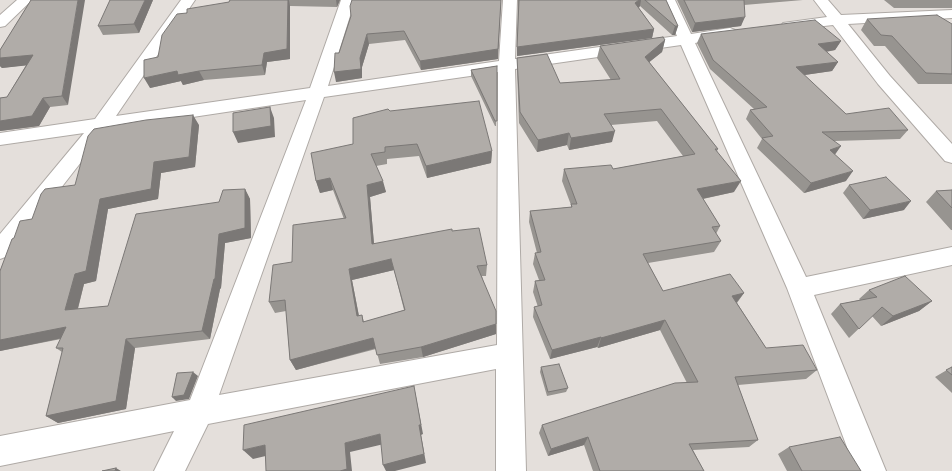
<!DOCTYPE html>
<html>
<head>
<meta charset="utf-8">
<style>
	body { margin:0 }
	canvas { display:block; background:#e4dfdb }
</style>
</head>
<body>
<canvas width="952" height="471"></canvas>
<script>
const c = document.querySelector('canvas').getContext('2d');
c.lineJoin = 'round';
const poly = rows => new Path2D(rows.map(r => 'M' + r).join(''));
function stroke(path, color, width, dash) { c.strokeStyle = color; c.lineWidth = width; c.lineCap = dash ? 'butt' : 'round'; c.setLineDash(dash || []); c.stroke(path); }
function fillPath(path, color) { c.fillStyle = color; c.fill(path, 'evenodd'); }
const minor = poly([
	[17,0,32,0,5,26,0,27,0,15,17,0],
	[181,0,195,0,116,116,310,88,341,0,355,0,328,86,499,61,503,0,517,0,515,59,677,36,661,0,675,0,691,34,730,28,735,30,738,33,735,36,695,43,806,277,952,247,952,265,814,295,886,471,856,471,787,288,681,45,515,69,526,471,496,471,496,369,208,424,185,471,154,471,174,431,0,466,0,436,190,400,306,100,106,130,8,256,0,259,0,234,84,133,0,145,0,133,95,119,181,0],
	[498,72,497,345,219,395,324,97,498,72],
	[814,0,828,0,841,15,952,10,952,18,848,24,890,76,952,144,952,163,945,161,878,84,833,25,788,30,783,29,781,26,783,23,827,17,814,0]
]);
const wall = poly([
	[31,0,68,105,50,107,39,126,0,131,0,98,7,97,26,65,2,68,0,66,0,50],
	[153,0,139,33,103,35,98,26],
	[230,0,340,0,337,7,290,6,290,59,267,62,265,75,204,80,183,85,181,81,150,88,158,57,187,13,229,2],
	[352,0,498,59,421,70,405,40,369,44,362,67,362,78,336,82,339,53,351,16],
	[518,0,666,0,678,26,675,35,672,35,640,6,639,8,654,29,652,38,517,56],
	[677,0,803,0,744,5,741,26,692,32],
	[884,0,952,0,952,8,894,8],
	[867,19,952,24,952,84,918,84,885,46,874,46,861,30],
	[701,34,841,41,835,50,826,52,838,62,832,71,804,75,846,114,908,130,900,139,835,141,835,155,846,181,804,193,757,148,762,139,746,119,750,110,754,109,710,69,697,43],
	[665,40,662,52,649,62,718,149,717,151,734,192,703,199,720,226,716,234,721,241,714,252,648,263,663,291,744,293,737,303,766,348,817,370,806,379,738,385,758,440,749,447,693,450,704,471,593,471,584,445,548,456,539,433,542,425,687,383,660,330,598,348,597,347,550,359,533,317,534,307,538,307,533,292,535,281,539,280,533,264,535,253,537,253,529,222,530,211,571,207,571,205,562,181,564,169,613,169,683,156,657,121,611,125,612,142,569,150,567,145,537,152,519,123,517,69,517,58,560,83,611,80,597,58,600,46],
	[497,66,496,126,495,126,471,76,471,70],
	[390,111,492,151,491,163,427,178,419,156,387,159,387,164,376,166,386,192,370,197,374,244,452,231,487,265,486,276,482,276,496,334,423,357,380,364,376,349,296,370,290,360,286,311,275,313,269,302,292,262,344,219,333,190,320,193,316,181,353,144],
	[394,270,404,310,364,322,362,315,359,316,352,280],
	[199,125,195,167,161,173,158,199,108,209,96,281,84,284,78,309,108,306,219,202,245,189,250,199,251,238,225,243,221,288,220,289,210,339,135,348,126,409,58,423,46,416,62,352,56,348,61,339,0,351,0,271,14,238,32,219,75,185],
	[849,185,904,210,863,219,843,193],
	[952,190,952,230,951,230,926,202,936,191],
	[869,290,932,301,919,311,881,326,872,316,849,338,831,314,840,304,860,300,859,299],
	[541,367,568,388,566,392,547,396,540,372],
	[952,367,952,393,935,377],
	[789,447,861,471,787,471,778,454]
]);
const shadedWall = poly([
	[78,0,85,0,68,105,62,96],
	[145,0,153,0,139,33,134,24],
	[288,0,289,0,290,6,290,59,267,62,265,75,262,65,264,53],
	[336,0,340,0,337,7],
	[501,0,498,59,421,70,420,61],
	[639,0,641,0,640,6,633,12,635,3],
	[745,17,741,26,692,32,695,23],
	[675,26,678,26,675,35,672,35],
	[654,29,652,38,517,56,517,47],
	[367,34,369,44,362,67,362,78,336,82,334,72,360,58],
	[665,40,662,52,642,68,645,57],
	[841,41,835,50,812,54,818,44],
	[33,55,40,64,2,68,0,66,0,58],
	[838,62,832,71,791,77,796,67],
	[177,71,199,71,204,80,183,85,181,81,150,88,144,78],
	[43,98,50,107,39,126,0,131,0,121],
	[270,107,274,118,275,137,238,143,233,132],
	[193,115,199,125,195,167,161,173,158,199,108,209,96,281,84,284,75,319,65,310,75,274,100,199,154,162],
	[615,131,612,142,569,150,571,138],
	[569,133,567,145,537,152,538,140],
	[841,146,834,156,830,150],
	[492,151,491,163,427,178,426,166],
	[853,171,846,181,804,193,811,183],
	[330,178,333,190,320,193,316,181],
	[383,181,386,192,370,197,375,256,372,244,367,185],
	[741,181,734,192,692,201,697,189],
	[245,189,250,199,251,238,225,243,221,288,220,289,210,339,202,331,219,234],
	[911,201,904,210,863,219,870,210],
	[391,259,394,270,352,280,361,327,357,316,349,269],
	[744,293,736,303,732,296],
	[932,301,919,311,881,326,893,316],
	[665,320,660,330,598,348,601,338],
	[496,324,496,334,423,357,421,347],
	[66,327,77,335,0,351,0,340],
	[601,337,597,347,550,359,552,350],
	[373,338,376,348,296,370,290,360],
	[126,339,135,348,126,409,58,423,46,416],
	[193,372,198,376,189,399,176,401,172,397],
	[414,386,423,434,421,435,426,463,395,471,386,471,383,465,419,425],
	[380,434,384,444,350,452,352,471,340,471,345,443],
	[588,437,584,445,548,456,551,449],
	[265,445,274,454,253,459,243,450],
	[116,468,121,471,115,471]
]);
const building = poly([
	[31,0,78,0,62,96,43,98,32,116,0,121,0,98,7,97,33,55,0,58,0,50,31,0],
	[110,0,145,0,134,24,98,26,110,0],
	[230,0,288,0,287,49,264,53,262,65,199,71,178,75,177,71,144,78,144,60,158,57,162,35,177,14,187,13,187,9,229,2,230,0],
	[352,0,501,0,498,49,420,61,404,31,367,34,360,58,361,69,334,72,335,53,339,53,351,16,350,6,352,0],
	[519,0,639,0,635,3,654,29,517,47,519,0],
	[645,0,666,0,678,26,675,26,645,0],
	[684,0,744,0,745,17,695,23,684,0],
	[937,15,952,24,952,74,926,73,892,36,881,35,867,19,937,15],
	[815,20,841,41,818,44,838,62,796,67,846,114,889,108,908,130,822,132,841,146,830,150,853,171,811,183,762,138,773,136,750,110,767,107,713,60,701,34,815,20],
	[663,37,665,40,645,57,718,149,715,149,741,181,697,189,720,226,712,227,721,241,643,254,663,291,730,274,744,293,732,296,766,348,803,345,817,370,735,377,758,440,689,444,704,471,600,471,588,437,551,449,542,425,675,383,698,382,665,320,601,338,601,337,552,350,534,307,542,305,535,281,545,280,535,253,541,252,530,211,572,207,571,204,577,204,564,169,611,165,613,169,695,154,661,109,604,114,615,131,571,138,569,133,538,140,520,112,517,58,547,54,560,83,620,79,600,46,663,37],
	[497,66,497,121,495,121,471,70,497,66],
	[479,101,492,151,426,166,417,144,385,147,385,152,371,154,383,181,367,185,372,244,452,229,452,231,479,228,487,265,477,266,496,311,496,324,421,347,377,355,373,338,290,360,285,300,269,302,273,265,292,262,293,225,346,218,330,178,316,181,311,153,353,144,353,118,388,109,390,111,479,101],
	[391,259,405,310,363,322,362,315,357,316,349,269,391,259],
	[270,107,271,126,233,132,233,113,270,107],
	[193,115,189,157,154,162,151,189,100,199,86,271,75,274,65,310,108,306,136,214,219,202,223,190,245,189,245,228,219,234,215,279,214,279,202,331,126,339,116,401,46,416,63,348,56,348,66,327,0,340,0,271,12,239,14,238,20,221,32,219,41,194,45,189,75,185,88,136,94,129,146,120,193,115],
	[886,177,911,201,870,210,849,185,886,177],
	[952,190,952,208,936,191,952,190],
	[905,276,932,301,893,316,882,307,859,329,840,304,877,297,869,290,905,276],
	[559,364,568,388,548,392,541,367,559,364],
	[952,367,952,375,946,370,952,367],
	[193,372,184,395,172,397,177,373,193,372],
	[414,386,421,425,419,425,424,454,383,465,380,434,345,443,347,469,340,471,266,471,265,445,243,450,244,425,414,386],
	[840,437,861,471,802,471,789,447,840,437],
	[116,468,115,471,102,471,116,468]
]);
stroke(minor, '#afaaa6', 2);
fillPath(minor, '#fff');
fillPath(wall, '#979490');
fillPath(shadedWall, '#7b7876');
fillPath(building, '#b0aca8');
stroke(building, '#7b7876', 1);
</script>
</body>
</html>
